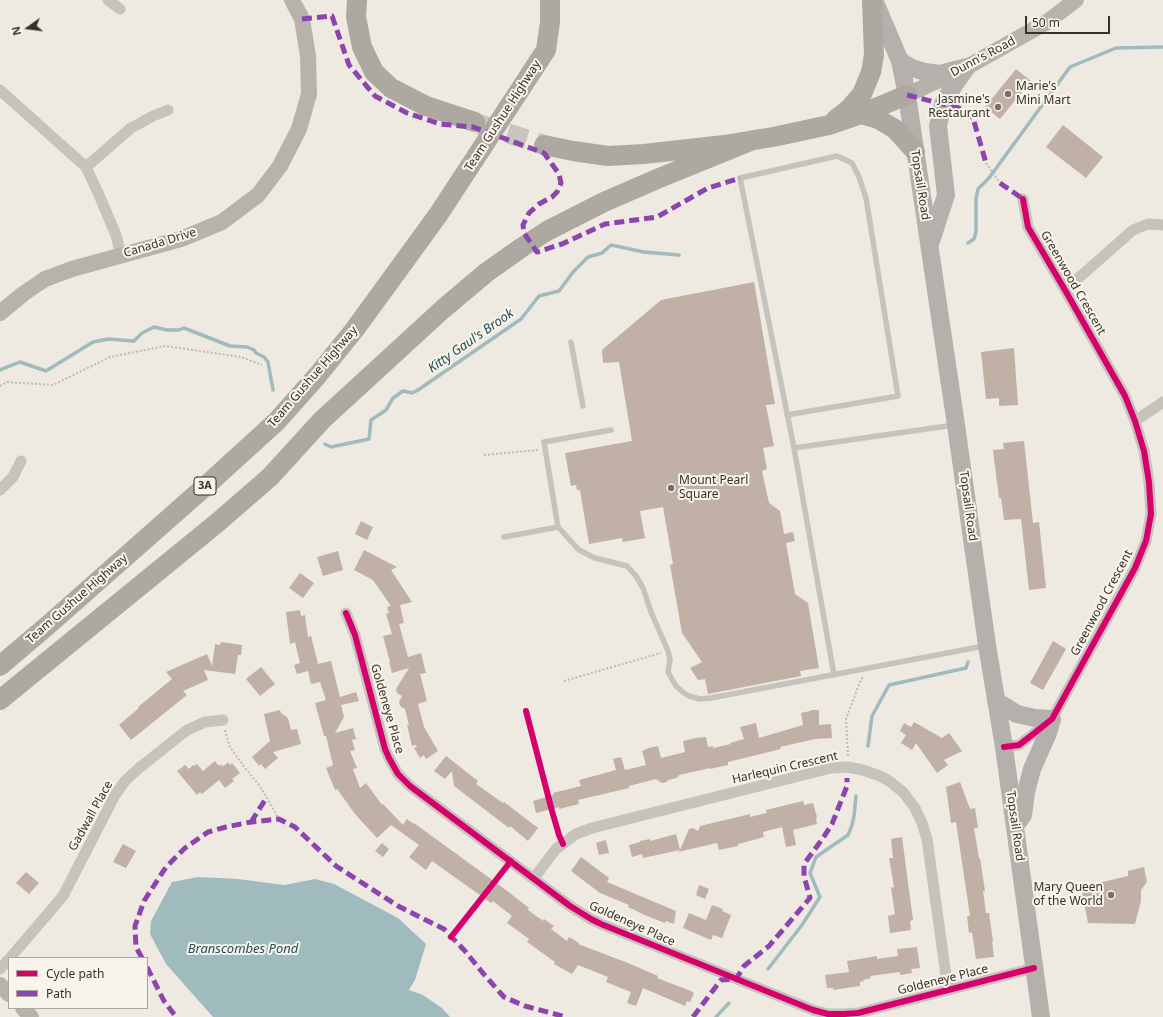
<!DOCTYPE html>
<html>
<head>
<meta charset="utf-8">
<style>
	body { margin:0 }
	#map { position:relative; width:1163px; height:1017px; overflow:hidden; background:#eeeae2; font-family:"Noto Sans",sans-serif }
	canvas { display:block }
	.legend { position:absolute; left:8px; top:957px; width:140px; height:52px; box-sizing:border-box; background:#f9f4eb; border:1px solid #aba59e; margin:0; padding:5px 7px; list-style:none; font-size:12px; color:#372f2a }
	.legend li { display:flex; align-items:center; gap:8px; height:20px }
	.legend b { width:20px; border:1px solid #aba59e }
	.north { position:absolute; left:8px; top:8px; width:40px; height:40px; -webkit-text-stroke:3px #f9f4eb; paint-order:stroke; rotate:256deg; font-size:11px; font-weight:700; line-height:16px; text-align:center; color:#372f2a }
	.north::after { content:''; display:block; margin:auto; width:14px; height:18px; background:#372f2a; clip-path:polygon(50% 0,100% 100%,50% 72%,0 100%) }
	.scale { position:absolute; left:1025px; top:16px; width:85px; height:18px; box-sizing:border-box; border:2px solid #372f2a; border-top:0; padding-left:5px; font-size:12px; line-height:14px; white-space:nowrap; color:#372f2a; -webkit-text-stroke:3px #f9f4eb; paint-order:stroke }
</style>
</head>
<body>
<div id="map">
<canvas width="1163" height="1017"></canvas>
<ul class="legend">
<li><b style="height:5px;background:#d6006c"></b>Cycle path</li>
<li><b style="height:5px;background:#8e44ad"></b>Path</li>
</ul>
<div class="north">N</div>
<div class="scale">50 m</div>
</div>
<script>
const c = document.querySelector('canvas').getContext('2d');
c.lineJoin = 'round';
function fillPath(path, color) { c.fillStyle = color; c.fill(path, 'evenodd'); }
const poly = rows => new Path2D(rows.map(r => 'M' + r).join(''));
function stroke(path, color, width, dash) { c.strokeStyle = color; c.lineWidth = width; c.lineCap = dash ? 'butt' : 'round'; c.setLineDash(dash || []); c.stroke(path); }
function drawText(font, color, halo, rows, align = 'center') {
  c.font = font + ' "Noto Sans",sans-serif'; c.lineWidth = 4; c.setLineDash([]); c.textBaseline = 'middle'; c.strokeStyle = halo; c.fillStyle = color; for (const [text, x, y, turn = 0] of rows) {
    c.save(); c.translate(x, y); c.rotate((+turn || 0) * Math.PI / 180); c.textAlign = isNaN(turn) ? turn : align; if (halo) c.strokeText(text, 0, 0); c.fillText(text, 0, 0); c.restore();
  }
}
const water = poly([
	[198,877,238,879,284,885,315,879,334,884,398,918,426,944,415,980,409,990,423,995,442,1008,450,1017,213,1017,166,964,150,934,151,921,172,882]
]);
const stream = poly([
	[968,243,974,239,976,232,976,199,978,189,989,178,1070,67,1116,48,1163,47],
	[0,370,20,362,46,371,93,342,108,339,134,341,142,333,154,327,167,330,179,330,184,328,230,346,247,347,254,350,256,353,264,357,268,362,273,390],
	[325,444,331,447,369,439,371,420,386,410,393,398,403,391,412,393,418,390,521,319,539,296,559,291,573,272,588,257,602,253,611,245,644,252,679,255],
	[868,746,872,716,889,685,966,668,968,662],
	[768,969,802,925,820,897,810,873,816,857,848,835,852,825,854,816,856,796],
	[716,1017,729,1003]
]);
const building = poly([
	[1016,69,1031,81,1000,119,985,107],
	[1063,125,1103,157,1086,178,1046,147],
	[754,282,775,404,766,405,774,446,763,448,767,469,762,471,769,503,780,511,784,534,793,532,795,541,786,543,795,594,808,603,819,668,800,671,801,676,708,694,705,679,698,680,690,668,702,662,682,633,670,565,673,564,663,507,640,511,645,538,623,542,622,538,589,544,580,490,577,490,576,485,571,486,565,453,632,441,619,362,603,363,602,350,661,300],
	[1014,348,1018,405,999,406,999,398,986,399,981,352],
	[1024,441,1033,523,1039,522,1046,588,1029,590,1021,519,1004,520,1001,498,999,498,993,450,1004,449,1003,443],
	[361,521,373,527,367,540,355,534],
	[364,550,397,567,391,570,412,602,400,605,404,623,399,624,408,657,421,653,426,673,420,674,427,701,418,704,424,727,438,751,426,759,424,755,420,758,414,748,417,747,416,745,412,746,407,725,409,725,405,709,400,706,399,702,402,696,397,693,396,689,409,668,392,673,389,662,390,662,383,636,392,634,386,614,389,613,387,607,391,606,373,580,354,570],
	[338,551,343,570,323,576,317,557],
	[300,573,314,583,303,598,289,588],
	[300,610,301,616,305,615,308,637,311,636,318,664,331,661,340,697,356,692,359,701,341,705,344,717,335,733,353,728,356,739,352,740,355,750,350,751,357,768,353,769,360,788,366,783,382,805,383,804,403,825,407,819,414,824,414,823,506,890,529,908,528,910,543,921,544,919,554,926,551,929,567,941,569,937,579,943,578,944,628,963,658,976,657,978,691,991,694,993,690,1002,687,1001,685,1006,643,988,636,1006,627,1003,631,992,606,982,608,977,578,965,572,974,554,964,555,962,527,942,529,939,507,923,512,916,493,901,491,903,432,861,426,870,409,857,419,845,391,825,377,838,355,814,337,789,335,790,326,768,333,765,326,736,324,736,315,703,326,700,320,682,311,684,308,671,297,674,294,665,300,663,295,642,290,644,286,612],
	[1053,641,1066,649,1043,690,1030,683],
	[221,642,242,645,241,655,238,655,235,674,204,670,208,680,183,691,187,695,131,740,119,725,139,708,138,707,172,679,166,672,207,654,212,666,215,644,220,645],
	[261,667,275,684,260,696,246,679],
	[280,710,281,713,288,718,291,730,297,729,301,744,273,752,278,758,265,769,261,764,259,766,252,757,270,741,264,714],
	[810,710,819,710,819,725,831,724,832,738,815,739,780,747,781,749,728,762,728,765,710,769,710,768,679,775,677,778,668,780,667,782,662,783,656,779,629,786,629,788,578,800,579,804,559,809,559,807,536,813,533,801,553,795,553,793,581,786,579,780,616,770,613,759,621,757,625,770,646,765,642,751,649,748,658,746,661,758,685,752,683,741,696,738,706,737,708,747,713,746,713,748,731,744,730,743,744,739,740,727,756,723,759,738,803,725,801,713,810,711],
	[914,722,942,738,949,733,962,751,944,760,948,765,937,773,916,743,912,750,901,743,906,735,900,731,904,723,911,727],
	[446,756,478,781,476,784,503,803,504,802,538,828,528,841,510,826,509,828,488,812,454,786,452,771,445,779,434,771],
	[215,761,219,766,221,764,222,766,225,765,228,762,230,765,232,763,240,773,232,779,234,781,225,788,219,780,202,794,200,792,197,795,177,771,185,765,189,769,193,765,194,766,197,764,203,771],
	[960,782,970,809,975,808,978,828,974,828,979,858,980,858,985,891,983,891,986,913,989,913,993,941,992,941,994,957,976,959,972,932,969,933,967,916,970,916,957,829,956,822,951,823,946,787],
	[803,801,804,805,813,803,817,817,816,818,817,824,793,830,796,845,786,847,782,827,763,832,764,837,738,844,738,846,719,850,717,843,678,852,680,850,643,858,642,854,632,857,629,845,640,842,640,841,650,839,650,841,676,834,680,850,689,829,693,828,698,831,700,826,750,814,750,817,767,813,766,810],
	[902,837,913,920,910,921,911,930,890,933,888,916,895,914,891,888,894,887,889,858,893,858,891,839],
	[606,840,609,853,599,855,596,843],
	[382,843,389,849,383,857,375,851],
	[123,844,136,851,126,868,113,862],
	[581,857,609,878,607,882,676,911,674,924,666,921,665,923,647,916,628,907,629,905,600,893,571,871],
	[1144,867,1147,882,1141,890,1141,901,1135,924,1088,923,1081,887,1128,876,1128,871],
	[26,872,39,883,29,894,16,883],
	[699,885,709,889,705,899,696,895],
	[712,905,723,909,722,911,731,915,722,938,713,935,711,940,683,928,689,913,706,920],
	[917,947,920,968,911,969,912,973,900,975,900,972,870,976,871,978,863,980,864,981,860,982,860,986,833,990,833,988,827,988,825,975,849,972,847,961,877,956,877,959,898,956,897,949]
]);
const highwayTunnel = poly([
	[479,124,544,145]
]);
const path = poly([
	[986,163,1000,183],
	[0,386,7,382,53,385,110,357,165,346,241,357,262,365],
	[484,455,538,450],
	[564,681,661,653],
	[225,730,230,747,245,768,260,786,279,819],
	[848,756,846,719,860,682,863,677]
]);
const lane = poly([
	[571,342,583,406],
	[787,415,898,396,866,198,859,177,852,163,837,156,740,178,794,448,834,675],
	[611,430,544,442,558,527,579,550,595,558,627,566,636,576,643,588,651,612,668,651,670,660,668,672,676,686,684,693,689,696,700,699,711,698,984,646],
	[794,448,954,425],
	[504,537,558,527]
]);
const street = poly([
	[108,0,120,9],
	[0,90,86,167,99,195,116,235,121,256],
	[86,167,131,128,153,116,168,110],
	[1065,290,1133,230,1148,224,1163,225],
	[1135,421,1163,402],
	[0,490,13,477,21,461],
	[346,613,355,635,385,749,389,758,398,774,410,786,570,906,591,919,601,924,813,1010,828,1014,844,1014,858,1013,1034,968],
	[1004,747,1019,745,1032,735,1052,719,1135,568,1146,541,1151,514,1149,482,1144,451,1135,421,1125,396,1065,290,1028,227,1023,199],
	[534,878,556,849,576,834,592,828,831,768,848,767,863,770,880,776,888,780,903,792,915,808,922,823,927,839,948,990],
	[10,958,63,896,115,795,125,781,138,769,187,730,205,722,223,720],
	[0,969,9,959]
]);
const secondary = poly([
	[907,95,967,67,1047,22,1076,0],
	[0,313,23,294,45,279,72,269,181,239,222,222,258,195,280,166,299,129,309,94,308,56,302,19,292,0],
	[0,985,9,994],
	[23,1008,31,1017]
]);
const primary = poly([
	[874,0,900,61,907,95,956,425,987,645,1004,747,1041,1017],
	[900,61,912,68,925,72,940,74,967,67],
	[931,241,946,195,938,126,943,104,954,85,967,67],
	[996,701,1017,714,1035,718,1052,719,1048,733,1032,769,1026,792,1023,815,1015,826]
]);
const highway = poly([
	[357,0,356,17,362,47,374,72,391,88,426,106,475,122],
	[861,114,878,119,895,129,915,151],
	[835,120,850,108,862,94,871,72,874,55,872,0],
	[544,145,573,151,608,156,644,154,724,145,773,137,829,125,861,114,907,95],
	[0,666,47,626,209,483,277,421,317,376,355,329,438,215,546,50,550,22,550,0],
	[0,700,217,523,270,477,322,420,443,309,487,272,521,248,547,231,604,202,657,179,753,140]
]);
const quiet = poly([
	[302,19,332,16,349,65,375,96,407,113,440,124,473,127,544,153,559,174,561,183,557,192,552,197,539,204,529,213,523,225,524,233,537,252,562,244,605,224,657,217,708,188,740,178],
	[907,95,959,108,973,118,986,163],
	[1000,183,1023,199],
	[251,822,267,797],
	[142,958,136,947,135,926,144,901,166,867,185,848,208,832,226,827,251,822,279,819,295,827,336,866,398,906,444,929,465,951,482,972,504,997,525,1006,566,1017],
	[147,967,164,1001,176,1017],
	[693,1017,721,980,736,979,744,966,769,946,810,898,804,876,804,864,823,838,832,824,847,786,847,778]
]);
const cycleway = poly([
	[346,613,355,635,385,749,389,758,398,774,410,786,570,906,591,919,601,924,813,1010,828,1014,844,1014,858,1013,1034,968],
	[526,711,552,811,559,835,563,844],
	[1004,747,1019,745,1032,735,1052,719,1135,568,1146,541,1151,514,1149,482,1144,451,1135,421,1125,396,1065,290,1028,227,1023,199],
	[451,937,511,861]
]);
const markers = [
	[1008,94,4,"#77706a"],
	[998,107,4,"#77706a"],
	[671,488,4,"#77706a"],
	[1111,895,4,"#77706a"]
];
const shields = [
	[205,486,22]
];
const shieldNames = [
	["3A",205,486]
];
const streetNames = [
	["Dunn's Road",983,57,-28],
	["Team Gushue Highway",503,116,-57],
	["Topsail Road",920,185,81],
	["Canada Drive",160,243,-17],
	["Greenwood Crescent",1073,283,60],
	["Team Gushue Highway",313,377,-49],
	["Topsail Road",968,506,82],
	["Team Gushue Highway",77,599,-41],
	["Greenwood Crescent",1102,603,-62],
	["Goldeneye Place",387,709,74],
	["Harlequin Crescent",785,768,-13],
	["Gadwall Place",91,816,-61],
	["Topsail Road",1015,826,82],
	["Goldeneye Place",632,924,24],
	["Goldeneye Place",943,980,-14]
];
const poiNames = [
	["Marie's",1016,87],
	["Mini Mart",1016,101],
	["Jasmine's",990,100,"right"],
	["Restaurant",990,114,"right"],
	["Mount Pearl",679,481],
	["Square",679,495],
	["Mary Queen",1103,888,"right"],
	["of the World",1103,902,"right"]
];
const waterNames = [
	["Kitty Gaul's Brook",471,341,-35],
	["Branscombes Pond",243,949]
];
fillPath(water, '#a0bbbe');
stroke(stream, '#a0bbbe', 3.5);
fillPath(building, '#c0b0a5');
stroke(highwayTunnel, '#c9c5bd', 20, [20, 10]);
stroke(path, '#bfbab4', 2, [2, 2]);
stroke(lane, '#c6c2bc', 5.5);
stroke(street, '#c6c2bc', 11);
stroke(secondary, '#b7b2ac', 16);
stroke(primary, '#b5b0ab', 18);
stroke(highway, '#ada9a2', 20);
stroke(quiet, '#8e44ad', 5, [10, 5]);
stroke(cycleway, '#d6006c', 6);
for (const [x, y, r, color] of markers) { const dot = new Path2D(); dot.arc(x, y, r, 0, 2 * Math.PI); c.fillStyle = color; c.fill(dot); stroke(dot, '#f9f4eb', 1.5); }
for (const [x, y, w] of shields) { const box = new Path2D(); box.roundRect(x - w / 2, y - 9, w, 18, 3); c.fillStyle = '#f9f4eb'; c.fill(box); stroke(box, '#372f2a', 1); }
drawText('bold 11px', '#372f2a', null, shieldNames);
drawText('12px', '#372f2a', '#f9f4eb', streetNames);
drawText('12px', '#372f2a', '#f9f4eb', poiNames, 'left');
drawText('italic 13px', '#214e57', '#f9f4eb', waterNames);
</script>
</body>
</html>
